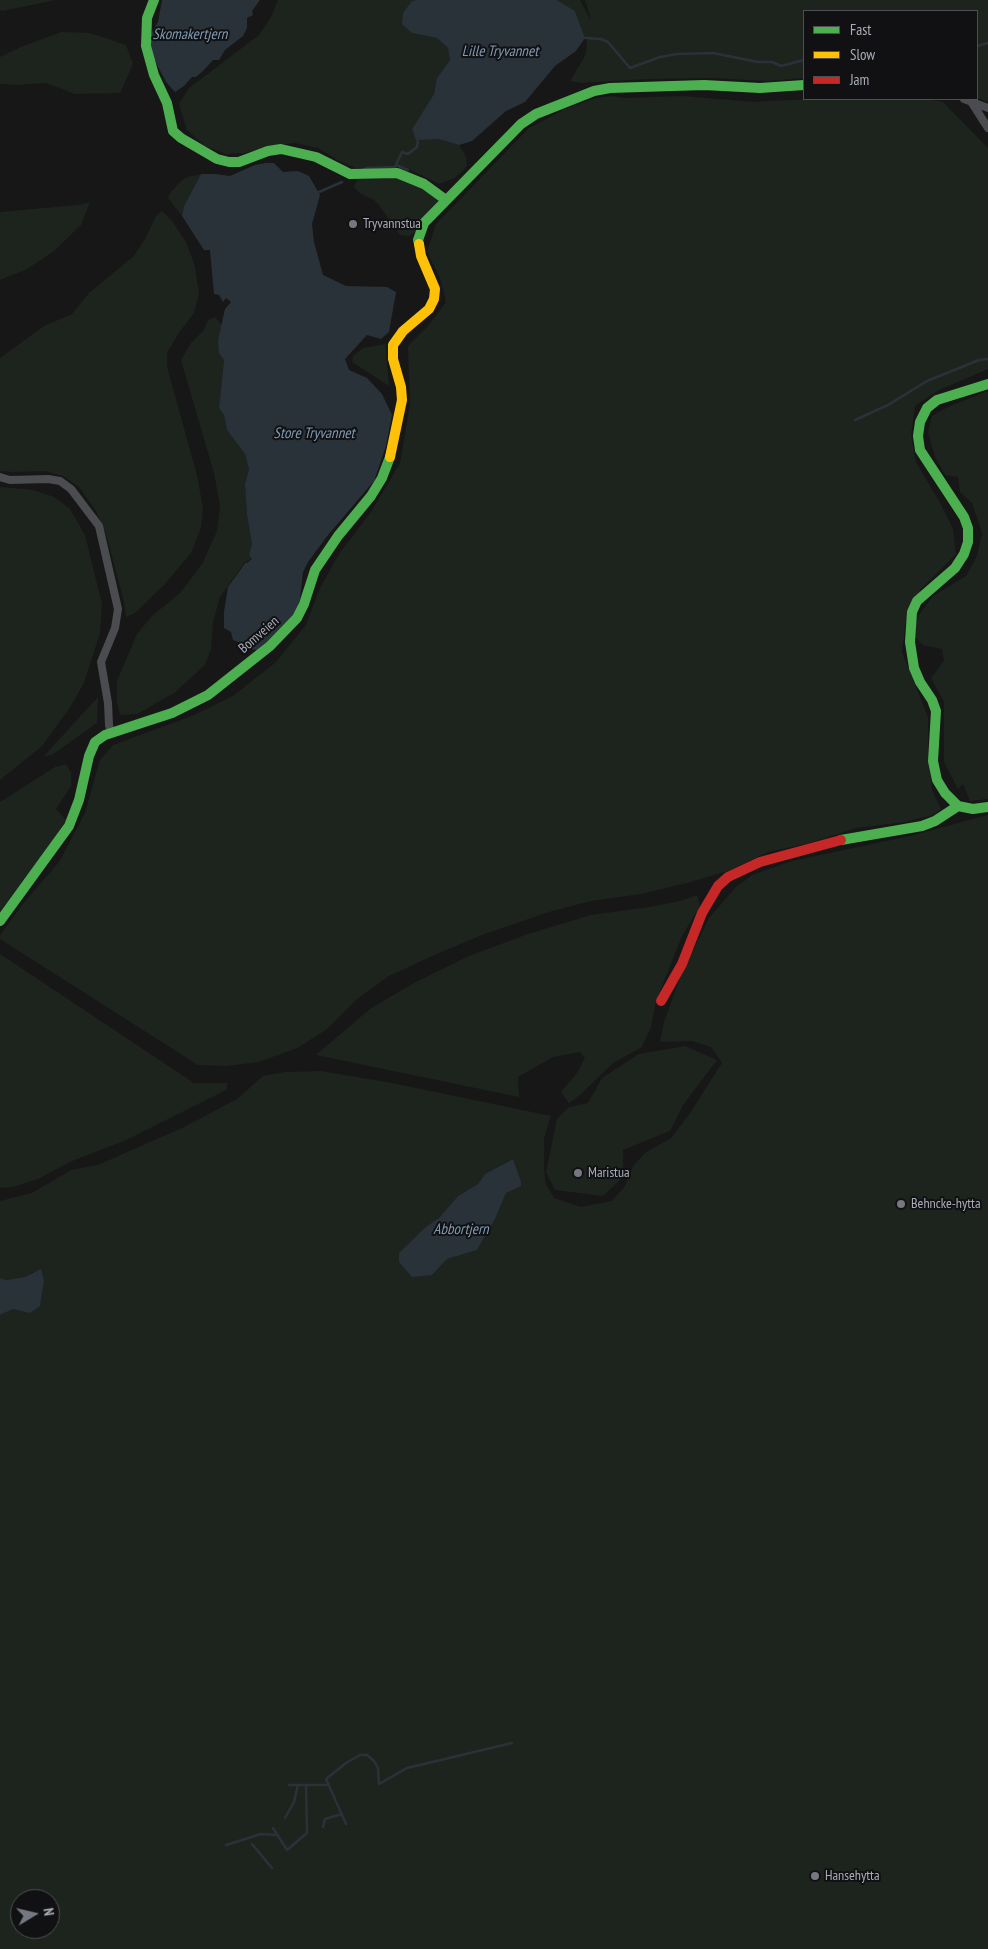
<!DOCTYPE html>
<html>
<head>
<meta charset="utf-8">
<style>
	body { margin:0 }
	#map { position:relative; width:988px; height:1949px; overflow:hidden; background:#171717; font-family:"PT Sans Narrow",sans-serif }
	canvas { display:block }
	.legend { position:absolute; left:803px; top:10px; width:175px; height:90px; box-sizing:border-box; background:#111113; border:1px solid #4d4f55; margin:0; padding:6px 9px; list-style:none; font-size:15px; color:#a8adb8 }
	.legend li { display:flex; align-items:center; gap:10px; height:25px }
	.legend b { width:25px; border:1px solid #4d4f55 }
	.north { position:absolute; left:10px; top:1889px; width:50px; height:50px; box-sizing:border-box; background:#111113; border:1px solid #4d4f55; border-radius:50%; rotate:81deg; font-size:14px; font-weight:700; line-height:20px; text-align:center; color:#a8adb8 }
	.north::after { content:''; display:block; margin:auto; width:18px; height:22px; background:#757880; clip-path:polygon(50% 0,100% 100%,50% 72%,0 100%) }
</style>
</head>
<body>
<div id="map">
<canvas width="988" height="1949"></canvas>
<ul class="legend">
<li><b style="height:6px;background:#4caf50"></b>Fast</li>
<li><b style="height:6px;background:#ffc107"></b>Slow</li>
<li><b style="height:6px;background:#c62828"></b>Jam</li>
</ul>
<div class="north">N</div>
</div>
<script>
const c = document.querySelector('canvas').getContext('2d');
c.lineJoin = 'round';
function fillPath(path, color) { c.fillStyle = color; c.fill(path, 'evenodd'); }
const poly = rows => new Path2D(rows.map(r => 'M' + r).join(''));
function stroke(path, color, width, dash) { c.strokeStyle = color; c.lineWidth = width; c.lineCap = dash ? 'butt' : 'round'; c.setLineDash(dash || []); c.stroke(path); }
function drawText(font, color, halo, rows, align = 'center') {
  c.font = font + ' "PT Sans Narrow",sans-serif'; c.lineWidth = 4; c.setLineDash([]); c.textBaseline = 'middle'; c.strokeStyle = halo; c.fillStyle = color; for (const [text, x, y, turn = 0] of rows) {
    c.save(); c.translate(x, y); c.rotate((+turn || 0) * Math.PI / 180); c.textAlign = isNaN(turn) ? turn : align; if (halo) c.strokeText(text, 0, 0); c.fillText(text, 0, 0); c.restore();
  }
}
const green = poly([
	[0,0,56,0,2,11,0,10],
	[278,0,416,0,412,1,412,33,437,38,448,48,450,60,437,78,434,94,412,129,416,139,438,139,459,145,466,157,467,166,455,178,439,184,405,167,355,168,339,161,318,148,295,143,271,146,245,153,226,154,205,146,187,130,179,104,189,88,259,35,271,17],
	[557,0,580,0,590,19,590,15,585,0,988,0,988,102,977,98,977,11,804,11,804,78,768,81,711,78,648,79,581,83,570,81,586,54,587,39,585,38,575,11],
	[61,32,90,33,126,45,133,64,120,93,75,94,46,83,18,85,0,84,0,57,21,47],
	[611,96,625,98,682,96,754,102,809,99,925,99,943,102,988,148,988,369,939,390,915,406,911,435,916,462,939,501,953,529,956,554,920,590,906,621,902,652,928,717,928,749,932,790,941,809,933,815,905,822,857,828,806,844,768,852,728,871,687,883,641,894,591,901,552,911,482,935,430,957,389,976,356,1000,326,1030,297,1048,259,1062,226,1066,198,1065,0,939,0,935,22,905,59,862,85,813,100,760,113,745,192,716,233,696,276,662,306,625,320,588,339,554,371,512,400,463,410,404,408,346,428,326,446,302,440,278,427,252,436,224,529,128,565,109,596,98],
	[201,174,184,206,182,216,168,198,171,192,182,180,188,177],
	[387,175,418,183,437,199,438,202,417,231,409,236,400,235,379,205,374,200,361,194,354,187,358,179],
	[90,202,81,225,53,252,27,269,0,280,0,212,78,205],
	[162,211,172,221,186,242,195,266,199,294,194,313,178,334,167,353,167,367,197,475,203,508,201,528,191,553,164,585,135,613,126,617,124,602,106,534,96,511,79,487,63,476,45,471,12,472,0,471,0,358,44,326,72,314,89,293,134,256,145,239,156,216],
	[215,317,222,325,218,340,224,359,219,408,224,415,227,430,245,454,249,469,245,484,247,515,252,544,249,555,252,559,245,562,220,597,213,622,211,649,205,665,174,693,137,714,120,715,117,702,117,681,137,634,152,616,180,593,202,564,217,531,220,506,214,473,181,360,191,343,204,330,208,320],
	[385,344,386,351,389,386,352,362,353,356,363,348],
	[988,391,988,799,970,801,963,784,958,789,944,762,944,702,931,678,944,661,942,649,923,645,915,637,916,619,933,596,966,576,977,556,982,533,972,503,960,492,958,477,945,475,935,457,928,432,932,416,948,407],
	[0,487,33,490,54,497,70,509,85,535,102,604,100,633,84,683,69,709,42,746,0,780],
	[98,697,97,723,52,755,44,756],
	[66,764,71,772,71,786,56,809,66,820,51,844,0,911,0,802,55,767],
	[988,815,988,1949,0,1949,0,1315,13,1309,30,1312,40,1306,44,1281,33,1272,25,1277,6,1280,0,1278,0,1201,32,1193,71,1170,98,1165,184,1127,237,1099,263,1076,285,1072,321,1071,392,1083,551,1116,544,1138,544,1166,545,1182,554,1198,581,1207,612,1201,625,1186,633,1166,645,1153,671,1138,688,1116,722,1063,711,1047,692,1041,660,1042,664,1022,681,975,709,918,735,888,752,875,792,861,910,836],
	[513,1159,506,1193,495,1219,477,1250,447,1259,432,1275,427,1226,439,1218,458,1196,478,1184,485,1174],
	[20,1899,50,1899,50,1929,20,1929],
	[697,895,700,906,682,936,656,1001,651,1027,642,1047,613,1063,580,1095,569,1103,561,1092,577,1073,585,1058,580,1052,553,1057,518,1077,519,1097,316,1055,371,1008,416,982,469,956,528,934,591,915,649,907,680,901],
	[0,954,194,1083,228,1083,226,1090,124,1141,72,1161,38,1179,13,1187,0,1188],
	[685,1046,717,1060,683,1105,670,1131,623,1150,623,1177,603,1196,555,1190,546,1172,557,1119,569,1107,588,1103,602,1078,639,1054]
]);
const water = poly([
	[162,0,260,0,252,11,253,15,247,18,247,28,243,36,225,50,219,60,213,60,203,71,196,77,192,77,184,86,175,92,166,82,152,55,149,37,158,22],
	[416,0,557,0,575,11,585,38,576,51,555,66,525,102,506,111,472,141,459,145,438,139,416,140,412,129,434,94,437,78,450,60,448,48,437,38,412,33,402,24,403,13,412,1],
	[266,163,274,163,283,172,298,171,309,176,320,195,312,224,314,242,323,275,346,286,387,287,396,292,389,332,381,339,367,335,345,359,349,370,367,378,382,394,392,415,386,446,374,481,328,535,308,562,303,572,300,599,293,616,272,638,257,650,248,649,246,645,233,640,231,632,224,628,224,612,228,587,246,562,247,563,252,559,249,555,252,544,247,515,245,484,249,469,245,454,227,430,224,415,219,408,224,360,219,353,218,340,225,309,231,302,226,298,223,302,219,295,214,294,210,250,204,250,182,216,184,206,201,174,215,174,230,176,255,165],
	[513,1159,521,1182,521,1186,506,1193,495,1219,477,1250,447,1259,432,1275,412,1277,399,1262,399,1253,427,1226,439,1218,458,1196,478,1184,485,1174],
	[41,1269,44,1281,40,1306,30,1313,13,1309,0,1315,0,1278,6,1280,25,1277]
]);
const stream = poly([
	[585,38,601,39,608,42,630,68,660,57,677,54,713,53,758,62,772,62,781,66,804,60],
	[977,46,988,43],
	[396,165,408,170],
	[361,171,366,168,395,167,402,152,408,154,417,147,418,139],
	[319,192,342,182],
	[855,420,888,405,927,381,979,360,988,359],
	[289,1785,327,1785],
	[285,1818,294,1802,298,1785],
	[346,1824,326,1779,346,1763,360,1755,367,1755,374,1761,378,1768,379,1784,407,1768,512,1743],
	[323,1827,325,1819,342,1814],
	[273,1828,287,1850,307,1833,306,1785],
	[252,1844,272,1868],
	[226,1845,261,1834,277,1835]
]);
const street = poly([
	[964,99,988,108],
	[972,103,988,128],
	[0,477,10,480,48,479,60,481,71,489,99,526,118,609,115,628,101,662,108,703,109,725,111,733]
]);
const fast = poly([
	[154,0,147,18,146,46,154,75,167,103,173,131,181,138,217,159,229,162,239,162,268,151,281,149,316,157,350,174,397,173,424,184,446,200],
	[419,244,418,240,424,223,521,124,536,114,594,91,610,88,704,85,760,88,804,85],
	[988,384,937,400,927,408,920,422,918,436,920,450,964,517,968,528,968,542,964,554,955,568,917,601,912,612,910,642,914,668,920,682,932,700,936,711,933,761,937,780,945,793,958,806,973,809,988,807],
	[841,840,922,826,935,821,958,806],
	[0,921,69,826,79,800,89,756,95,742,105,735,172,713,208,695,270,646,297,618,304,604,315,570,338,536,371,496,382,478,390,457]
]);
const slow = poly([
	[390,457,402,400,401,387,393,359,393,345,403,331,429,309,434,299,435,289,421,256,419,244]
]);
const jam = poly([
	[661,1001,682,964,702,913,718,886,728,877,760,862,841,840]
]);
const markers = [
	[353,224,5,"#757880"],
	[578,1173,5,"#757880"],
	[901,1204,5,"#757880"],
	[815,1876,5,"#757880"]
];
const poiNames = [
	["Tryvannstua",363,224],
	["Maristua",588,1173],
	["Behncke-hytta",911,1204],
	["Hansehytta",825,1876]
];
const streetNames = [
	["Bomveien",259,635,-41]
];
const waterNames = [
	["Skomakertjern",190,35],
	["Lille Tryvannet",500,52],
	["Store Tryvannet",314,434],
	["Abbortjern",461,1230]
];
fillPath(green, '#1d241e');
fillPath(water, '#2a3239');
stroke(stream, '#2a3239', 2.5);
stroke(street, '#4b4c50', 8);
stroke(fast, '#4caf50', 10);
stroke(slow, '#ffc107', 10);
stroke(jam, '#c62828', 10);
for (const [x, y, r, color] of markers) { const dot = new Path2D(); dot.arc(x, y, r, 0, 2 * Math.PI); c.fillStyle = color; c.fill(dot); stroke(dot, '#111113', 2); }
drawText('14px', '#a8adb8', '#111113', poiNames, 'left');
drawText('14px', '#a8adb8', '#111113', streetNames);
drawText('italic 15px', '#7f9bb3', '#111113', waterNames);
</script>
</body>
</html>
